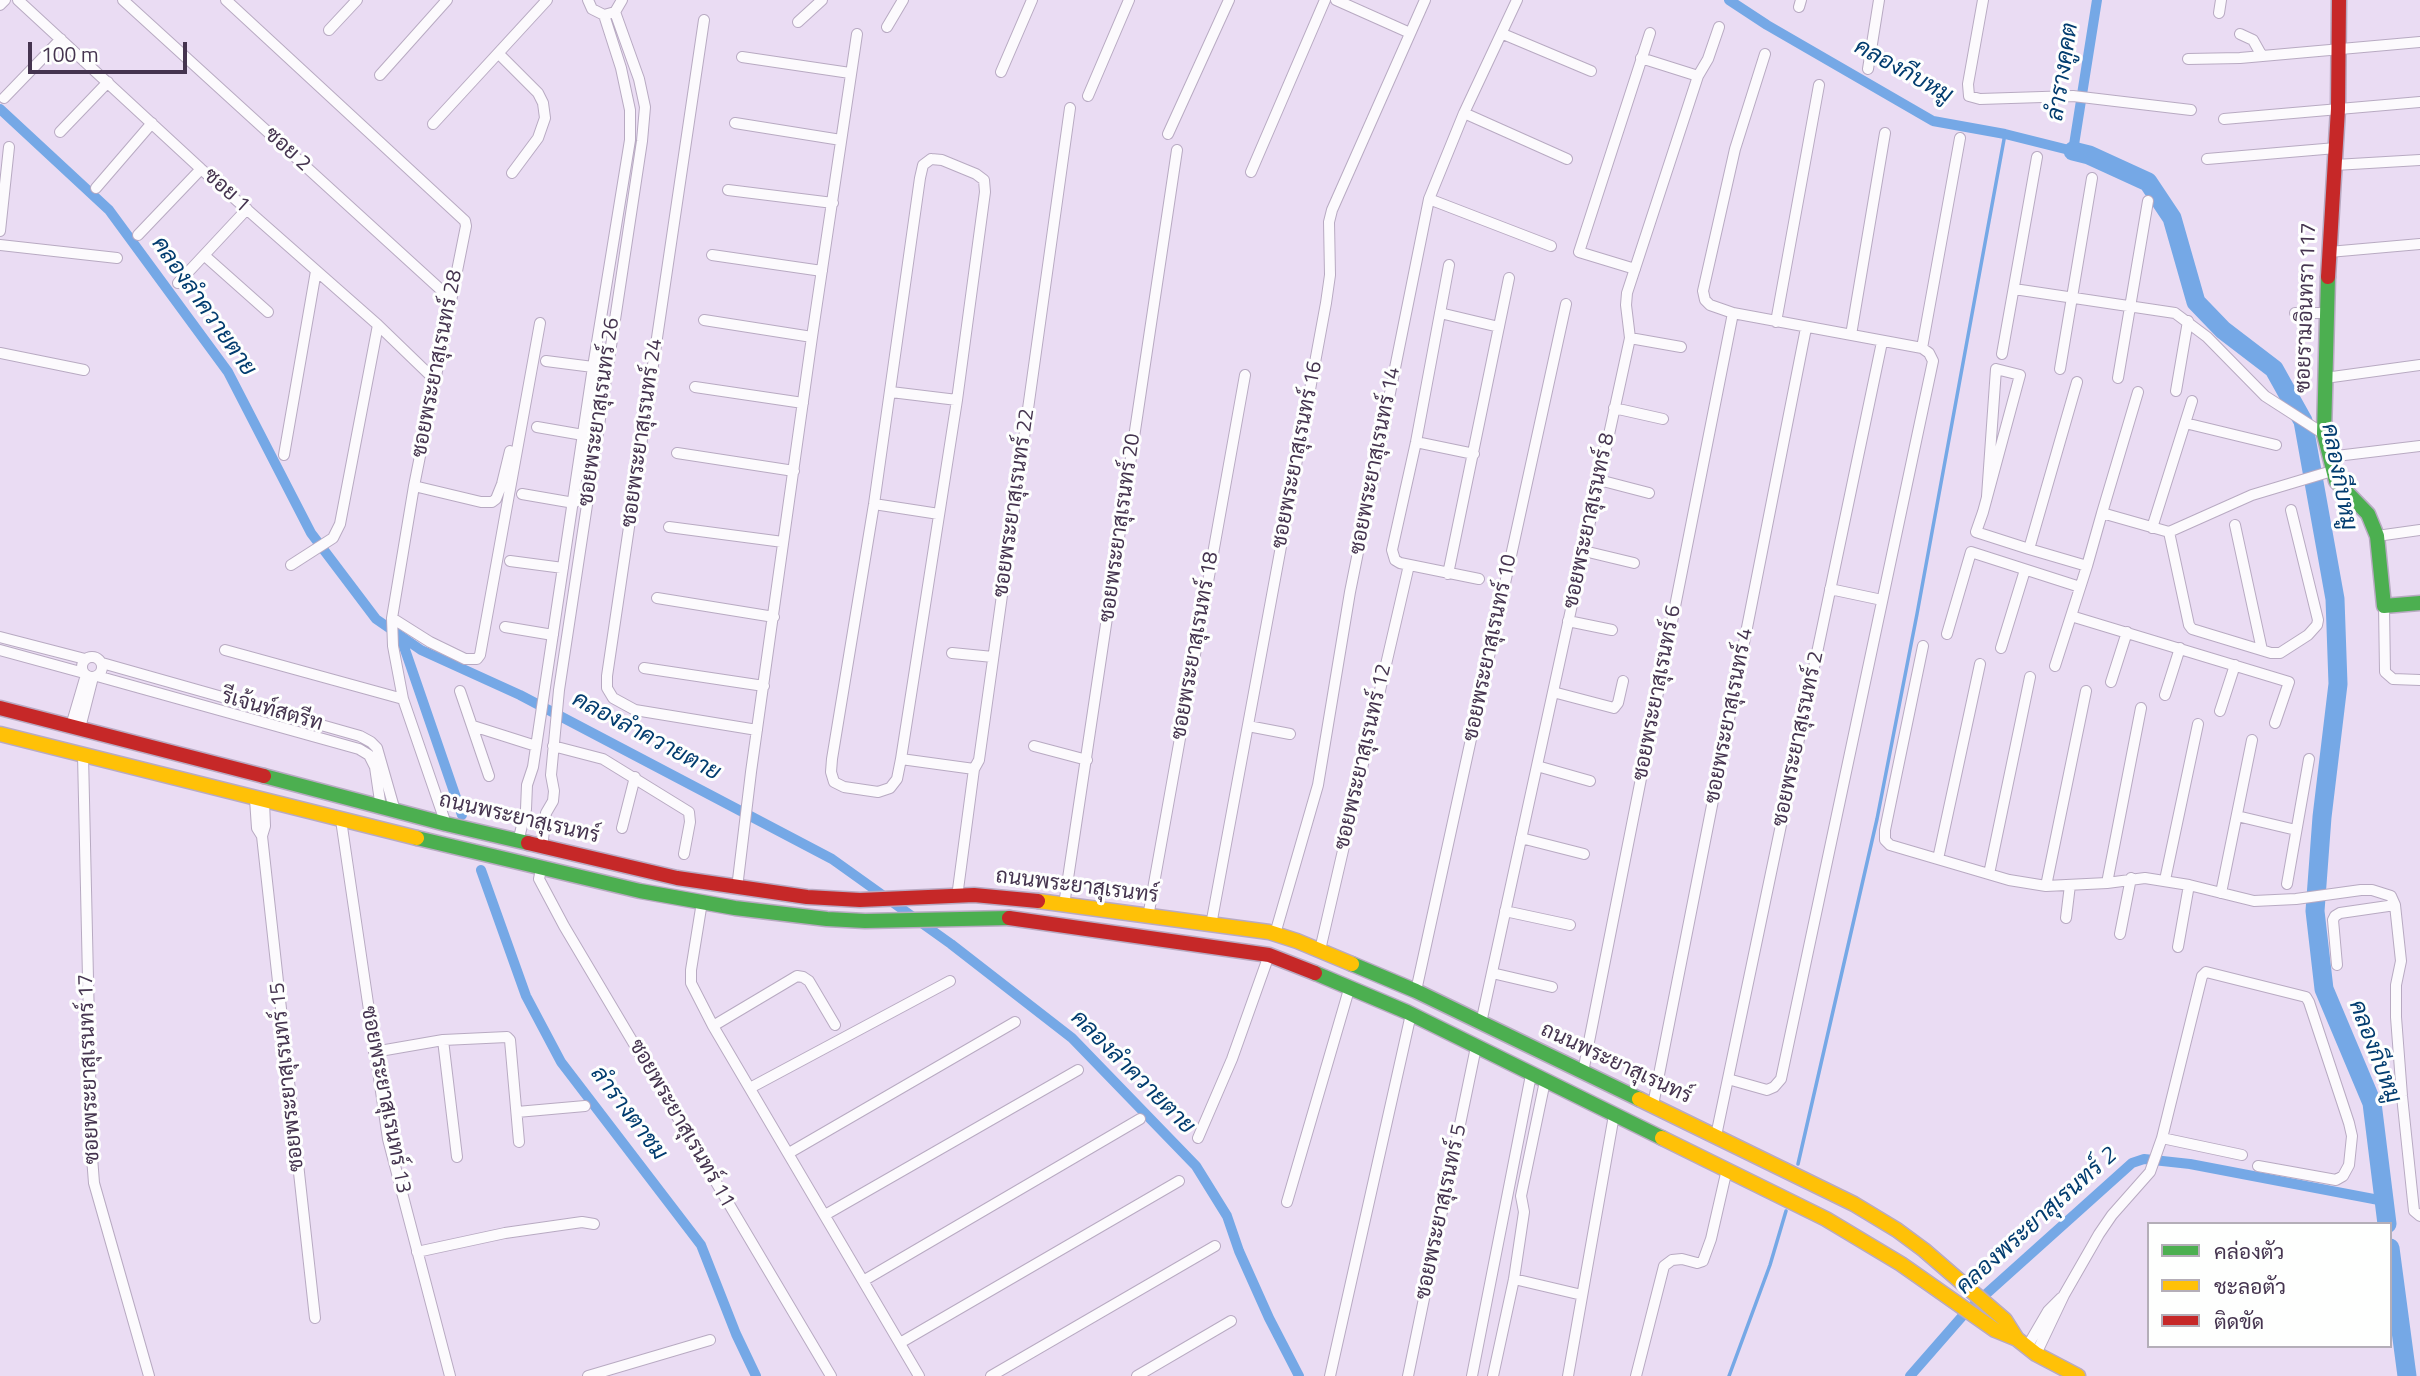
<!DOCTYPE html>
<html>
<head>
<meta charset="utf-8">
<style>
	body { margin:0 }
	#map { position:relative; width:2420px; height:1376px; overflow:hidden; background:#eadcf3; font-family:"Titillium Web",Sarabun,sans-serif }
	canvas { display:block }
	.legend { position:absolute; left:2147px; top:1222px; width:245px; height:126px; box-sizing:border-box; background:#fefffe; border:2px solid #b4aeb8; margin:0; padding:9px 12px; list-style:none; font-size:21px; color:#45344f }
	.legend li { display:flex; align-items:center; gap:14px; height:35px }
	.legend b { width:35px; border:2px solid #b4aeb8 }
	.scale { position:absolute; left:28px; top:42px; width:159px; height:32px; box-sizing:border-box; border:4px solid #45344f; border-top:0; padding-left:9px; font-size:21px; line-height:24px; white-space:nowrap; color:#45344f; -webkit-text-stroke:5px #fefffe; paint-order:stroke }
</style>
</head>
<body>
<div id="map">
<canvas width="2420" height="1376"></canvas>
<ul class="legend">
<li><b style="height:9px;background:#4caf50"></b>คล่องตัว</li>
<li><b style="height:9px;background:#ffc107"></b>ชะลอตัว</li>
<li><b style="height:9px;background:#c62828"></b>ติดขัด</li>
</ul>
<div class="scale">100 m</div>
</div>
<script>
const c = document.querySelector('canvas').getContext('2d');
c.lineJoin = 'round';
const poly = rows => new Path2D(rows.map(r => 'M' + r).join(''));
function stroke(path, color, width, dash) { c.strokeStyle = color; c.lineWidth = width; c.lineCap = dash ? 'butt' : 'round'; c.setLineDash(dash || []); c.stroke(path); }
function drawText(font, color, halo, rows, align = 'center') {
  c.font = font + ' "Titillium Web",Sarabun,sans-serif'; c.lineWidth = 6; c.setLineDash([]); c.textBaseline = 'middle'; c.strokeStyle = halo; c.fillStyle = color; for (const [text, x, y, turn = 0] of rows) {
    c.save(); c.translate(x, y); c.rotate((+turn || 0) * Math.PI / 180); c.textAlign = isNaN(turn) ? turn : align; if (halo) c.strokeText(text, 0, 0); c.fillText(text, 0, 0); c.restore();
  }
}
const stream = poly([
	[1798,1164,1877,819,1917,614,2005,134],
	[1729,1376,1770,1265,1786,1211]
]);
const canal = poly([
	[1729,0,1767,25,1933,121,2005,134,2073,151,2097,0],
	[0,109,109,210,228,372,311,533,376,619,421,650,520,695,832,859,951,944,1072,1038,1196,1166,1227,1216,1239,1251,1269,1318,1299,1376],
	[401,638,462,815],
	[481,870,526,996,561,1062,701,1245,736,1334,756,1376],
	[1910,1376,1966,1312,2132,1163,2144,1159,2190,1164,2384,1201]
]);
const river = poly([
	[2073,151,2089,155,2148,182,2172,218,2196,302,2223,330,2274,369,2303,421,2335,599,2338,684,2322,817,2315,911,2324,989,2372,1103,2387,1224],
	[2390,1248,2407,1376]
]);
const street = poly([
	[18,0,201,169,378,325,436,381],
	[123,0,451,299],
	[226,0,465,221,466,226,414,486,392,618,393,646,403,699,446,824],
	[588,0,592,9,604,15,615,12,622,0],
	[1336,0,1410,33],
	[1983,0,1968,84,1969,96,1980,99,2073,96,2191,110],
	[0,5,5,0],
	[1799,7,1801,0],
	[2219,13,2221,0],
	[704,20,607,676,607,688,613,698,635,710,757,730],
	[798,22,822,0],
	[887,27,903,0],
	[329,30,357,0],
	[1503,34,1591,71],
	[2240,34,2253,40,2262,56],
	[499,54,538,93,543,103,545,118,538,138,512,173],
	[742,57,850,73],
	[1641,58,1698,76],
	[2188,59,2240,58,2420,42],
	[1868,69,1879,0],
	[1001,72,1032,0],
	[380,75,447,0],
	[1088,96,1129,0],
	[4,98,61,39],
	[1464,113,1567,159],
	[2224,119,2420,102],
	[735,123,841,140],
	[433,124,547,0],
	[60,132,108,82],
	[1168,134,1229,0],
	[931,159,942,160,976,174,984,180,985,192,957,400,901,759,897,779,890,788,878,792,844,787,834,782,831,772,832,759,874,504,920,178,923,165,931,159],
	[2207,159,2336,148],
	[2335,165,2420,160],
	[1251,172,1325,0],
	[96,188,152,123],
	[728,190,833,203],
	[1429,199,1551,246],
	[0,231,9,147],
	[138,235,201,169],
	[0,245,117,258],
	[2329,252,2420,244],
	[712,255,822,271],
	[205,256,268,312],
	[1449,265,1416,442,1392,550,1395,560,1400,563,1479,579],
	[1635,269,1579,252,1650,33],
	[178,283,247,209],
	[2014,289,2175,313,2207,337,2265,396,2324,434],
	[1440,313,1499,327],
	[2295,313,2327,313],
	[704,320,812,337],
	[1776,322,1819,85],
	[1851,335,1885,133],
	[1630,338,1681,347],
	[1922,348,1960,138],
	[0,353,84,370],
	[2002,354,2037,157],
	[546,361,593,367],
	[2060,369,2092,178],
	[2118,378,2148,201],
	[2325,378,2420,365],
	[695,387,803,403],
	[2176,391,2188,321],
	[891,392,957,400],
	[1614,408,1663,419],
	[2185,423,2276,445],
	[537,427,583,435],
	[1416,442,1474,454],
	[677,453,794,471],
	[284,455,316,271],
	[2328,457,2420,446],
	[1599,480,1649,493],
	[414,486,481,502,492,502,496,499,502,484,510,451],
	[522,494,574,503],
	[1987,496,1996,369,2020,375,1983,512,1976,532,2029,549,2087,566,2102,513,2169,532,2252,495,2332,471],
	[874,504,939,514],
	[2102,513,2138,392],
	[2235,525,2262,650],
	[669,527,783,542],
	[2152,528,2192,401],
	[2169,532,2189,625,2192,629,2271,653,2280,653,2308,635,2317,625,2318,620,2291,510],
	[2377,536,2420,530],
	[2029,549,2077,382],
	[1584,551,1634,563],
	[510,561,563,568],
	[291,565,333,538,340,524,378,325],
	[1448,574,1509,278],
	[1830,589,1882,600],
	[657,598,774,617],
	[2384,606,2385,672,2393,679,2420,680],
	[2071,616,2289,682,2275,723],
	[392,618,430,642,465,659,477,659,480,655,540,323],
	[1568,621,1612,630],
	[505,627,553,635],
	[1947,634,1971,552,2080,587],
	[0,637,85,659],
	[1923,646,1885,830,1885,840,1890,845,2009,880,2046,886,2107,883,2145,878,2189,885,2254,901,2296,899,2361,890,2372,890,2391,896,2395,905,2401,961,2396,985,2396,1017,2402,1096,2414,1211,2420,1216],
	[2001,648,2025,570],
	[0,650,84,673],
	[225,650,403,699],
	[952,653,993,657],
	'82 667a10 10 0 1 1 20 0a10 10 0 1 1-20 0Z',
	[102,663,360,736,371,742,377,748,395,811],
	[2055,666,2087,566],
	[644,668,764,686],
	[97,676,359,749,369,755,375,767,381,808],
	[2111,682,2127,632],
	[460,691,489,776],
	[1553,692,1614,708,1618,703,1623,681],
	[2165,695,2180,648],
	[2220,711,2235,665],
	[71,726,86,675],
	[473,726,536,746],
	[1248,726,1290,734],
	[80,728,93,677],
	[553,746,603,759,689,812,690,822,684,854],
	[1034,746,1087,760],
	[83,755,92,1157,94,1183,149,1376],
	[901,759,974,769],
	[1537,766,1590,781],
	[255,799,257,828,262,836,315,1318],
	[2237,816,2296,830],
	[341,820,388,1139,450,1376],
	[622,828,635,777],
	[262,836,265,826,264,801],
	[1521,838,1584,854],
	[518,842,526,809,527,785,533,767,593,367,630,140,630,110,621,68,604,15],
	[542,848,546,813,553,801,554,791,551,775,559,690,642,141,645,107,639,79,615,12],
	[1938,859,1980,664],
	[541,869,539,879,564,926,831,1376],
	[1989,874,2030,677],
	[2165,880,2198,724],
	[2107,883,2141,708],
	[2287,884,2309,759],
	[2046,886,2086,691],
	[737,888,751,772,812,337,857,34],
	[2221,893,2252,740],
	[957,897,974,769,979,760,1070,108],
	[702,902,691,970,691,983,713,1026,919,1376],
	[1064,905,1177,150],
	[1505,911,1570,925],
	[1148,917,1245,375],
	[2066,918,2070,885],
	[1211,925,1326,303,1330,275,1329,222,1332,210,1425,0],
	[1275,934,1318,785,1350,592,1429,199,1464,113,1517,0],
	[2120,934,2131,878],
	[2178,947,2189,885],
	[1320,950,1409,565],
	[2337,965,2333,920,2335,916,2340,913,2395,905],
	[1492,973,1552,987],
	[1416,991,1566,304],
	[1481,1023,1630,338,1626,305,1627,293,1698,76,1708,59,1719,27],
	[713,1026,797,976,803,977,809,981,835,1025],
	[443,1040,457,1157],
	[374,1052,443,1040,507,1037,510,1040,519,1142],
	[1583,1072,1733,313],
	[1728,1079,1767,1090,1774,1087,1781,1079,1933,361,1929,353,1922,348,1733,313,1710,305,1705,300,1703,291,1735,149,1765,54],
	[750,1088,950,981],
	[1653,1105,1806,328],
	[517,1112,585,1106],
	[1716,1136,1882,342],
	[1198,1138,1232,1059,1269,955],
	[789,1153,1015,1022],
	[2242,1155,2162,1138,2202,976,2206,972,2306,997,2309,1002,2349,1123,2352,1136,2349,1165,2343,1176,2336,1180,2258,1166],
	[1287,1202,1350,986],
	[825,1215,1078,1070],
	[417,1252,505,1233,582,1222,594,1224],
	[1514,1279,1582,1295],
	[863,1281,1140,1119],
	[900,1343,1179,1181],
	[2027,1347,2048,1311,2061,1298],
	[2036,1354,2064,1295,2099,1234,2112,1215,2150,1172,2162,1138],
	[588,1376,710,1340],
	[991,1376,1215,1246],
	[1137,1376,1231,1321],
	[1330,1376,1411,1014],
	[1408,1376,1476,1047],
	[1472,1376,1531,1075],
	[1493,1376,1514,1279,1524,1212,1521,1196,1545,1081],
	[1568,1376,1614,1115],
	[1636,1376,1664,1266,1672,1260,1682,1259,1697,1263,1703,1261,1711,1239,1727,1169]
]);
const fast = poly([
	[2328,277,2324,434,2336,481,2368,514,2377,536,2384,606,2420,603],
	[264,776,446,824,528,843],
	[417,838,640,891,735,908,827,919,865,921,1009,918],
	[1352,964,1416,991,1639,1099],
	[1315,973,1407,1012,1662,1138]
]);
const slow = poly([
	[0,734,417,838],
	[1038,901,1269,932,1297,941,1352,964],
	[1639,1099,1854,1204,1897,1230,1924,1250,2005,1320,2017,1339],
	[1662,1138,1826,1219,1901,1264,1995,1330,2017,1339,2036,1354,2078,1376]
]);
const jam = poly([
	[2328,277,2338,109,2339,0],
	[0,708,264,776],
	[528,843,677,878,807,897,860,900,974,895,1038,901],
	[1009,918,1269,955,1315,973]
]);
const streetNames = [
	["ซอย 2",287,150,42],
	["ซอย 1",226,191,42],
	["ซอยรามอินทรา 117",2307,308,-88],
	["ซอยพระยาสุเรนทร์ 28",438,364,-79],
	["ซอยพระยาสุเรนทร์ 26",600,412,-82],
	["ซอยพระยาสุเรนทร์ 24",643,433,-82],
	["ซอยพระยาสุเรนทร์ 16",1298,455,-79],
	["ซอยพระยาสุเรนทร์ 14",1376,461,-79],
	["ซอยพระยาสุเรนทร์ 22",1015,503,-82],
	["ซอยพระยาสุเรนทร์ 8",1590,521,-78],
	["ซอยพระยาสุเรนทร์ 20",1121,528,-82],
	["ซอยพระยาสุเรนทร์ 18",1196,646,-80],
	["ซอยพระยาสุเรนทร์ 10",1491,648,-78],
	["ซอยพระยาสุเรนทร์ 6",1658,693,-79],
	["รีเจ้นท์สตรีท",272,711,16],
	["ซอยพระยาสุเรนทร์ 4",1730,716,-79],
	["ซอยพระยาสุเรนทร์ 2",1799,739,-78],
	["ซอยพระยาสุเรนทร์ 12",1364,757,-77],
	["ถนนพระยาสุเรนทร์",519,819,13],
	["ถนนพระยาสุเรนทร์",1077,887,7],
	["ถนนพระยาสุเรนทร์",1616,1064,25],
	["ซอยพระยาสุเรนทร์ 17",90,1069,-92],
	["ซอยพระยาสุเรนทร์ 15",288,1077,-96],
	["ซอยพระยาสุเรนทร์ 13",385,1100,79],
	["ซอยพระยาสุเรนทร์ 11",681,1124,60],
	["ซอยพระยาสุเรนทร์ 5",1442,1212,-78]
];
const waterNames = [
	["คลองกีบหมู",1903,72,29],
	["ลำรางคูคต",2064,72,-81],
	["คลองลำควายตาย",203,307,55],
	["คลองกีบหมู",2338,477,79],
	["คลองลำควายตาย",646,737,28],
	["คลองกีบหมู",2374,1052,69],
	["คลองลำควายตาย",1132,1073,45],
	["ลำรางตาชม",628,1114,53],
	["คลองพระยาสุเรนทร์ 2",2037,1222,-42]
];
stroke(stream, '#75a8e6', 3.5);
stroke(canal, '#75a8e6', 10);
stroke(river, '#75a8e6', 19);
stroke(street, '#b8aac2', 12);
stroke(fast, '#b8aac2', 17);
stroke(slow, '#b8aac2', 17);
stroke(jam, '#b8aac2', 17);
stroke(street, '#fcfafd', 10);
stroke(fast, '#4caf50', 14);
stroke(slow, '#ffc107', 14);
stroke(jam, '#c62828', 14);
drawText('21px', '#45344f', '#fefffe', streetNames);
drawText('italic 23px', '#023c6f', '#fefffe', waterNames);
</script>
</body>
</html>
